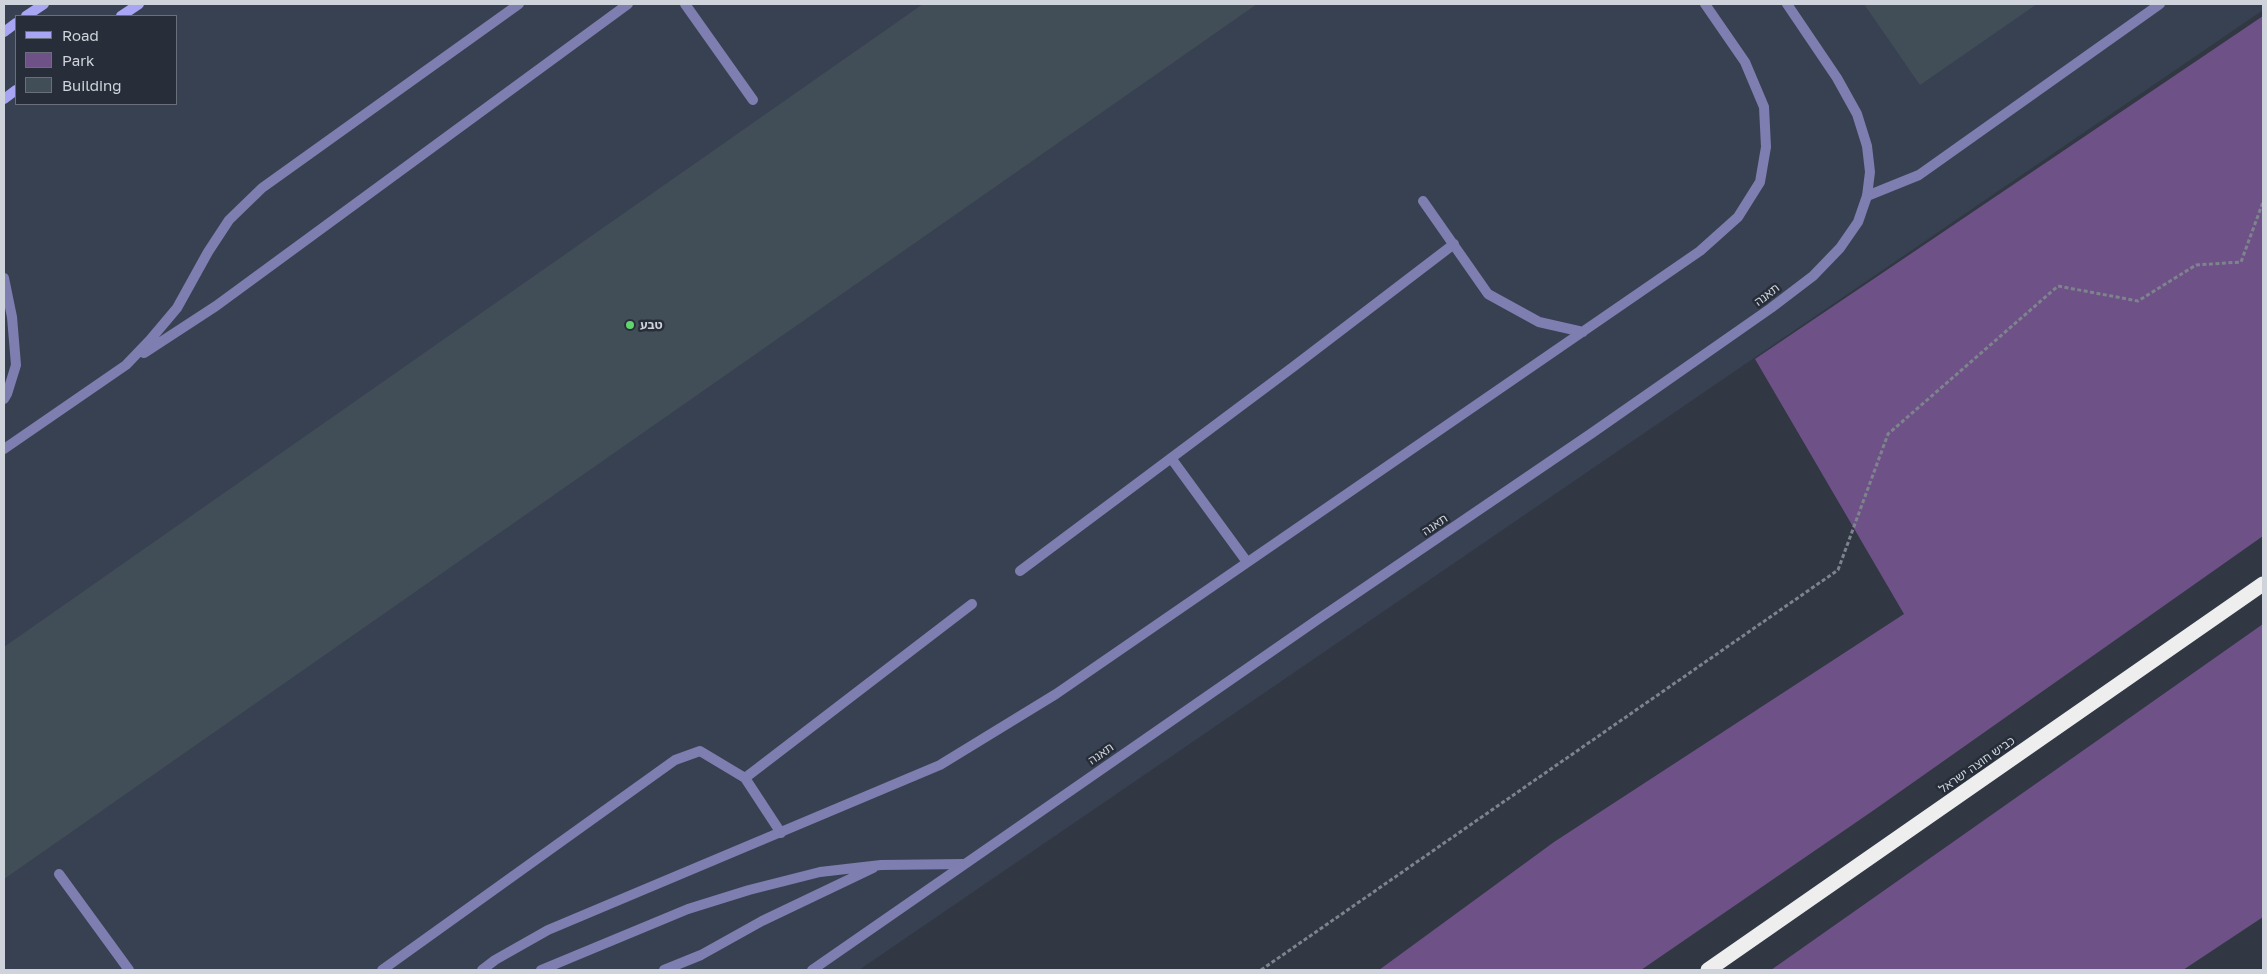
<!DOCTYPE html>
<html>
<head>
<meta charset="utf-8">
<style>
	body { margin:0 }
	#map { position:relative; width:2267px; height:974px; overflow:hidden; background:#313843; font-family:"Golos Text",sans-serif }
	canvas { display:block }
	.frame { position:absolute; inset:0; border:5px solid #cfd3db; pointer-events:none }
	.legend { position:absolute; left:15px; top:15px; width:162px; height:90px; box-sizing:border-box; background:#272e39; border:1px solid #6a707a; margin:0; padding:6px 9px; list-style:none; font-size:15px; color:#cfd3db }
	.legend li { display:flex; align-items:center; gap:10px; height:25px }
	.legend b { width:25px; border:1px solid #6a707a }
</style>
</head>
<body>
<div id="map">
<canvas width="2267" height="974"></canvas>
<div class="frame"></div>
<ul class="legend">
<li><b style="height:6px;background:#a7a5f4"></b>Road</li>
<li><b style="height:14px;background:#6e5187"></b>Park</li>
<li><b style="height:14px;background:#414e57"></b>Building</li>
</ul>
</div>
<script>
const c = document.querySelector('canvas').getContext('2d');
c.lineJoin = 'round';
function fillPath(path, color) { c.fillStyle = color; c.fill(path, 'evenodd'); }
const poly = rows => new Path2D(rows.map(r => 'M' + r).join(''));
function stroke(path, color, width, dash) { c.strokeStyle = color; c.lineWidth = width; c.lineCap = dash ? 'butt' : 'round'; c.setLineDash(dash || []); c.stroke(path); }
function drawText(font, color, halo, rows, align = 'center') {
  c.font = font + ' "Golos Text","Noto Sans Hebrew",sans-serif'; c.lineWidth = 5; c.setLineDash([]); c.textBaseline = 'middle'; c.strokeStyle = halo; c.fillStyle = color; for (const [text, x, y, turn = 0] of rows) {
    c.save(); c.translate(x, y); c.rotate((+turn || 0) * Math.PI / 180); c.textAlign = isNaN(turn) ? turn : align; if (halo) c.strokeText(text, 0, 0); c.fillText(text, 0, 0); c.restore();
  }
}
const built = poly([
	[4,4,2263,4,2263,10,859,970,4,970],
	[16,16,176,16,176,104,16,104]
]);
const green = poly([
	[2263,16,2263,536,1874,810,1641,970,1379,970,1554,842,1904,614,1755,359],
	[2263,624,2263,917,2183,970,1771,970]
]);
const building = poly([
	[923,4,1257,4,4,879,4,647],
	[1864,4,2037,4,1920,85]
]);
const path = poly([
	[1261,970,1838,570,1888,434,2058,286,2138,301,2196,265,2241,262,2263,202]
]);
const lane = poly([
	[685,4,753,100],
	[1867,196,1919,175,2160,4],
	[1423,201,1488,294,1539,322,1583,332],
	[4,278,12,317,16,365,7,394,4,399],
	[144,353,216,306,628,4],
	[4,449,126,365,150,340,177,308,208,252,229,220,262,188,519,4],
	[1171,458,1247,562],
	[1020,571,1293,367,1454,244],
	[781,833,745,778,972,604],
	[59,874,129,970],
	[382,970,675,760,700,751,745,778],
	[482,970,495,960,548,930,940,765,1056,694,1700,251,1738,217,1760,182,1766,147,1764,107,1745,62,1705,4],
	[541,970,688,909,749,890,820,872,881,865,964,864],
	[664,970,701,955,762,921,873,868]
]);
const street = poly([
	[812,970,1317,620,1592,433,1771,308,1813,276,1840,248,1858,222,1867,196,1870,172,1867,146,1857,114,1837,78,1787,4]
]);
const secondary = poly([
	[26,16,44,4],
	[121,16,139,4],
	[4,32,16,23],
	[4,99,16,90]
]);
const highway = poly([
	[1708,970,2263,584]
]);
const markers = [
	[630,325,5,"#60d56b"]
];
const streetNames = [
	["תאנה",1767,295,-37],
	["תאנה",1435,525,-34],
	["תאנה",1101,754,-35],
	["כביש חוצה ישראל",1977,765,-35]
];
const poiNames = [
	["טבע",640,325]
];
fillPath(built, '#384152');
fillPath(green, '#6e5187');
fillPath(building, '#414e57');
stroke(path, '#7e848d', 3, [4, 2.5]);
stroke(lane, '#7f7eb0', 10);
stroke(street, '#7f7eb0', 10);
stroke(secondary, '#a7a5f4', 10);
stroke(highway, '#eee', 15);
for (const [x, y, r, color] of markers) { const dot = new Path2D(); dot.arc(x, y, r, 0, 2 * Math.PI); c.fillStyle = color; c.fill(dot); stroke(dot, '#272e39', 2); }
drawText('12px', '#cfd3db', '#272e39', streetNames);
drawText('bold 12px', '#cfd3db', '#272e39', poiNames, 'left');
</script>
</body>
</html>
